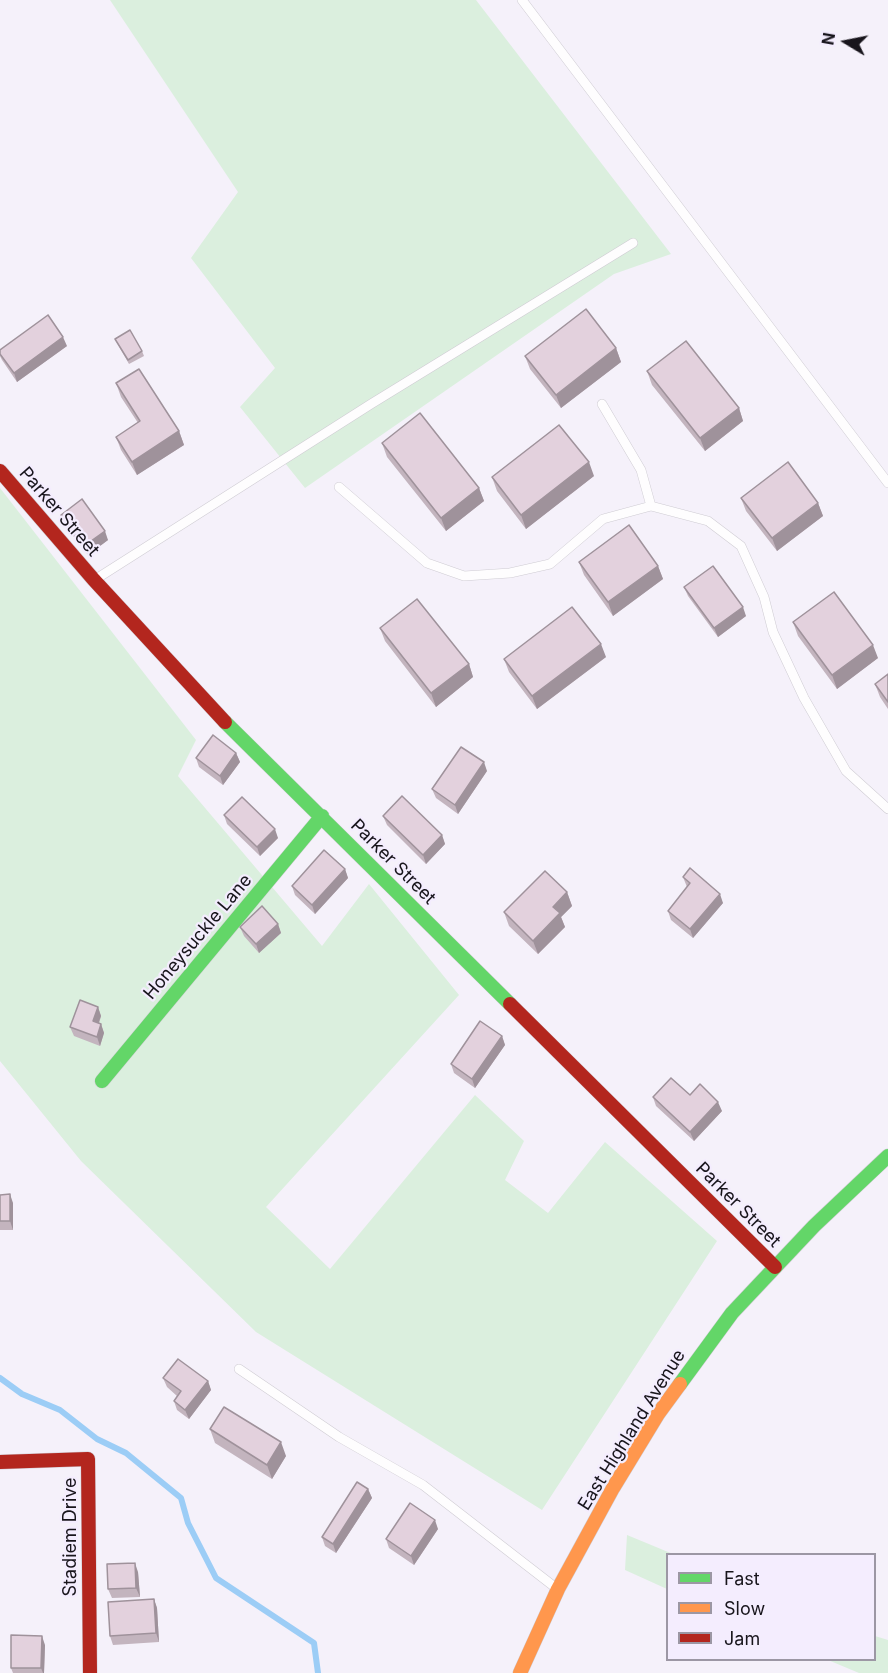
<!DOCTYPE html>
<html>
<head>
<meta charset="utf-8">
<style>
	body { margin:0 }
	#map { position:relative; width:888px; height:1673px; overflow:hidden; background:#f5f1fa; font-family:Inter,sans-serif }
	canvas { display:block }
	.legend { position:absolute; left:666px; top:1553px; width:210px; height:108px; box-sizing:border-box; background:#f4edfe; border:2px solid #9c97a4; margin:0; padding:8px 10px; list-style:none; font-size:18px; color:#18151c }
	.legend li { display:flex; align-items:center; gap:12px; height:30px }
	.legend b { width:30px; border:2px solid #9c97a4 }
	.north { position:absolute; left:816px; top:12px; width:60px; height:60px; -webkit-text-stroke:4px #f4edfe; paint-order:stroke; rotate:280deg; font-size:16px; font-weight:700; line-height:24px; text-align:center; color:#18151c }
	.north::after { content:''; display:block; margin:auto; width:21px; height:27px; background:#18151c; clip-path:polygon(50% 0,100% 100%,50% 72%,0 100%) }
</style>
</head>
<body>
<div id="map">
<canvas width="888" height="1673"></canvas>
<ul class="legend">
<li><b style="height:8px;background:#63d668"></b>Fast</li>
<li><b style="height:8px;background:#ff974d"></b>Slow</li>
<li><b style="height:8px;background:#b3261e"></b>Jam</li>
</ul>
<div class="north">N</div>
</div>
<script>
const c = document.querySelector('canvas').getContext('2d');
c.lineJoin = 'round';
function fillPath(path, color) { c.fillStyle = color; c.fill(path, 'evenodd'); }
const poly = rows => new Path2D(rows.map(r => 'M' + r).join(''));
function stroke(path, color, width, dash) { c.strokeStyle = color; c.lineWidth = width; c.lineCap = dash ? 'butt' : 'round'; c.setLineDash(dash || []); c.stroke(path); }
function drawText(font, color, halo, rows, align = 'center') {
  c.font = font + ' Inter,sans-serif'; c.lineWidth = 4.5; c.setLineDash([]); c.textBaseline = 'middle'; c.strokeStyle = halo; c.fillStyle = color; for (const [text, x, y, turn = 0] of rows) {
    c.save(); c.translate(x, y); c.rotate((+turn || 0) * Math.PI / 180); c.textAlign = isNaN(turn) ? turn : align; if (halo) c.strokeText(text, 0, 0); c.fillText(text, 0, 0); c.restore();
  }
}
const green = poly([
	[110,0,476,0,671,254,614,274,305,488,240,407,275,368,191,258,238,192],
	[0,488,196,740,178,776,322,946,369,884,459,995,266,1207,330,1269,475,1095,524,1141,505,1180,548,1213,605,1142,717,1241,542,1510,256,1332,81,1161,0,1061],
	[627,1535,673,1554,668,1554,667,1589,625,1570],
	[875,1636,888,1640,888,1673,859,1673,828,1660,874,1660]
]);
const stream = poly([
	[0,1378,22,1394,60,1410,97,1439,126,1453,181,1498,188,1523,216,1578,314,1643,318,1673]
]);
const lane = poly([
	[522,0,888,483],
	[602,404,641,470,651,506],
	[339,487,427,563,464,576,510,573,550,564,603,519,651,506,708,521,741,546,764,597,773,632,804,698,846,771,888,809],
	[96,579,371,404,633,243],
	[239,1369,339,1437,423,1485,556,1588]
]);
const fast = poly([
	[225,722,510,1004],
	[102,1081,322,816],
	[680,1384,732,1313,814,1226,888,1156]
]);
const slow = poly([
	[520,1673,558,1589,613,1488,658,1414,680,1384]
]);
const jam = poly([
	[0,471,94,580,225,722],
	[510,1004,775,1267],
	[0,1462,88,1459,90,1673]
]);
const wall = poly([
	[115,339,142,351,144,356,129,364,117,343],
	[67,346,17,382,2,360,0,356,0,350],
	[616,348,621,362,561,408,530,369,525,356],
	[647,371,739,408,743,421,705,451,652,385],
	[116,383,179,431,184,445,137,475,121,450,116,437,138,423,121,397],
	[382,443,479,488,484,501,446,531,387,457],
	[594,476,526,529,497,491,492,477],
	[741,498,818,503,823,516,777,551,746,511],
	[61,515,108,540,88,555,64,524],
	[579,562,658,566,663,579,613,616,584,575],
	[684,587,746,616,718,637,688,596],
	[793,622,878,658,837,689,798,636],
	[380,628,469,664,473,677,436,707,385,641],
	[606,657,537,709,509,672,504,659],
	[888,674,888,709,880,697,875,684],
	[236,753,240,762,223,785,199,767,196,758],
	[487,771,458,814,436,798,432,789],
	[224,815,278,838,260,856,227,824],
	[383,816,442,835,445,844,426,864,387,825],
	[345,869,348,878,315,914,295,895,292,886],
	[683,877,723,903,693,938,671,920,668,911,687,887],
	[567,892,572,906,561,917,565,927,538,954,509,926,504,912],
	[278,924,281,933,259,953,244,936,240,927],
	[98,1007,101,1016,99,1024,101,1024,104,1033,100,1046,74,1036,70,1027],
	[502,1036,505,1045,475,1088,454,1073,451,1064],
	[690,1095,722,1111,694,1141,656,1106,653,1097],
	[0,1195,13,1203,13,1230,0,1230],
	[163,1378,208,1381,211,1390,189,1419,177,1410,174,1401,177,1396,167,1387],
	[210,1429,286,1456,272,1479,215,1443],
	[368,1489,372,1498,336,1553,325,1546,322,1537],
	[438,1529,414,1565,389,1548,386,1539],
	[138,1572,140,1597,112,1598,108,1589],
	[154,1599,157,1608,159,1642,113,1645,110,1636],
	[45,1645,44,1673,13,1673,11,1668]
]);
const shadedWall = poly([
	[63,337,67,346,17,382,14,373],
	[616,348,621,362,561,408,556,395],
	[739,408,743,421,705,451,700,438],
	[179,431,184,445,137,475,132,462],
	[589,462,594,476,526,529,521,515],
	[479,488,484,501,446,531,441,518],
	[818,503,823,516,777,551,772,538],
	[105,531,108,540,88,555,84,546],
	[658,566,663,579,613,616,608,602],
	[743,607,746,616,718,637,714,628],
	[601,644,606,657,537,709,532,696],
	[873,645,878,658,837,689,832,675],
	[469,664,473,677,436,707,431,693],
	[236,753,240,762,223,785,220,776],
	[484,762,487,771,458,814,455,805],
	[275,829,278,838,260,856,257,847],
	[442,835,445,844,426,864,423,855],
	[345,869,348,878,315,914,312,905],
	[567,892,572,906,561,917,565,927,538,954,533,941,553,907],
	[720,894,723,903,693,938,690,929],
	[278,924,281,933,259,953,256,944],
	[98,1007,101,1016,96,1030,93,1021],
	[101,1024,104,1033,100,1046,97,1037],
	[502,1036,505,1045,475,1088,472,1079],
	[718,1102,722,1111,694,1141,690,1132],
	[10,1194,13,1203,13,1230,10,1221],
	[208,1381,211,1390,189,1419,185,1410],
	[281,1442,286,1456,272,1479,267,1465],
	[368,1489,372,1498,336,1553,333,1544],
	[435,1520,438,1529,414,1565,411,1556],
	[135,1563,138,1572,140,1597,136,1588],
	[154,1599,157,1608,159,1642,156,1633],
	[42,1636,45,1645,44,1673,43,1673,41,1668]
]);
const building = poly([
	[586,309,616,348,556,395,525,356,586,309],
	[48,315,63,337,14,373,0,354,0,350,48,315],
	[130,330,142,351,128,360,115,339,130,330],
	[686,341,739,408,700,438,647,371,686,341],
	[139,369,179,431,132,462,116,437,140,421,116,383,139,369],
	[420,413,479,488,441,518,382,443,420,413],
	[559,425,589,462,521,515,492,477,559,425],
	[788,462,818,503,772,538,741,498,788,462],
	[82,499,105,531,84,546,61,515,82,499],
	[629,525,658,566,608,602,579,562,629,525],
	[713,566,743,607,714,628,684,587,713,566],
	[834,592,873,645,832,675,793,622,834,592],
	[417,599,469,664,431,693,380,628,417,599],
	[572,607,601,644,532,696,504,659,572,607],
	[888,674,888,702,875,684,888,674],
	[213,735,236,753,220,776,196,758,213,735],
	[461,747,484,762,455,805,432,789,461,747],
	[402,796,442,835,423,855,383,816,402,796],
	[242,797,275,829,257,847,224,815,242,797],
	[324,850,345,869,312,905,292,886,324,850],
	[690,868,720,894,690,929,668,911,690,883,683,877,690,868],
	[545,871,567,892,553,907,560,913,533,941,504,912,545,871],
	[262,906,278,924,256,944,240,927,262,906],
	[80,1000,98,1007,93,1021,101,1024,97,1037,70,1027,80,1000],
	[480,1021,502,1036,472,1079,451,1064,480,1021],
	[671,1078,690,1095,700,1084,718,1102,690,1132,653,1097,671,1078],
	[10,1194,10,1221,0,1221,0,1195,10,1194],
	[178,1359,208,1381,185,1410,174,1401,181,1391,163,1378,178,1359],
	[224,1407,281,1442,267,1465,210,1429,224,1407],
	[357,1482,368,1489,333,1544,322,1537,357,1482],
	[410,1503,435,1520,411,1556,386,1539,410,1503],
	[135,1563,136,1588,108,1589,107,1564,135,1563],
	[154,1599,156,1633,110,1636,108,1602,154,1599],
	[11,1635,42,1636,41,1668,11,1668,11,1635]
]);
const streetNames = [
	["Parker Street",59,512,49],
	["Parker Street",393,862,45],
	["Honeysuckle Lane",198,937,-50],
	["Parker Street",738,1205,45],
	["East Highland Avenue",632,1430,-58],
	["Stadiem Drive",71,1537,-90]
];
fillPath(green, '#dbefde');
stroke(stream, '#9ccdf6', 6);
stroke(lane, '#cfccd3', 10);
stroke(fast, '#cfccd3', 15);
stroke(slow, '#cfccd3', 15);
stroke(jam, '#cfccd3', 15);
stroke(lane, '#fefdfe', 9);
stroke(fast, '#63d668', 14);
stroke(slow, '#ff974d', 14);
stroke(jam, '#b3261e', 14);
fillPath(wall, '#c3b4be');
fillPath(shadedWall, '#9f929b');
fillPath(building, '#e3d1dd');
stroke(building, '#9f929b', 1.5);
drawText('18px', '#18151c', '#f4edfe', streetNames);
</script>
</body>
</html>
